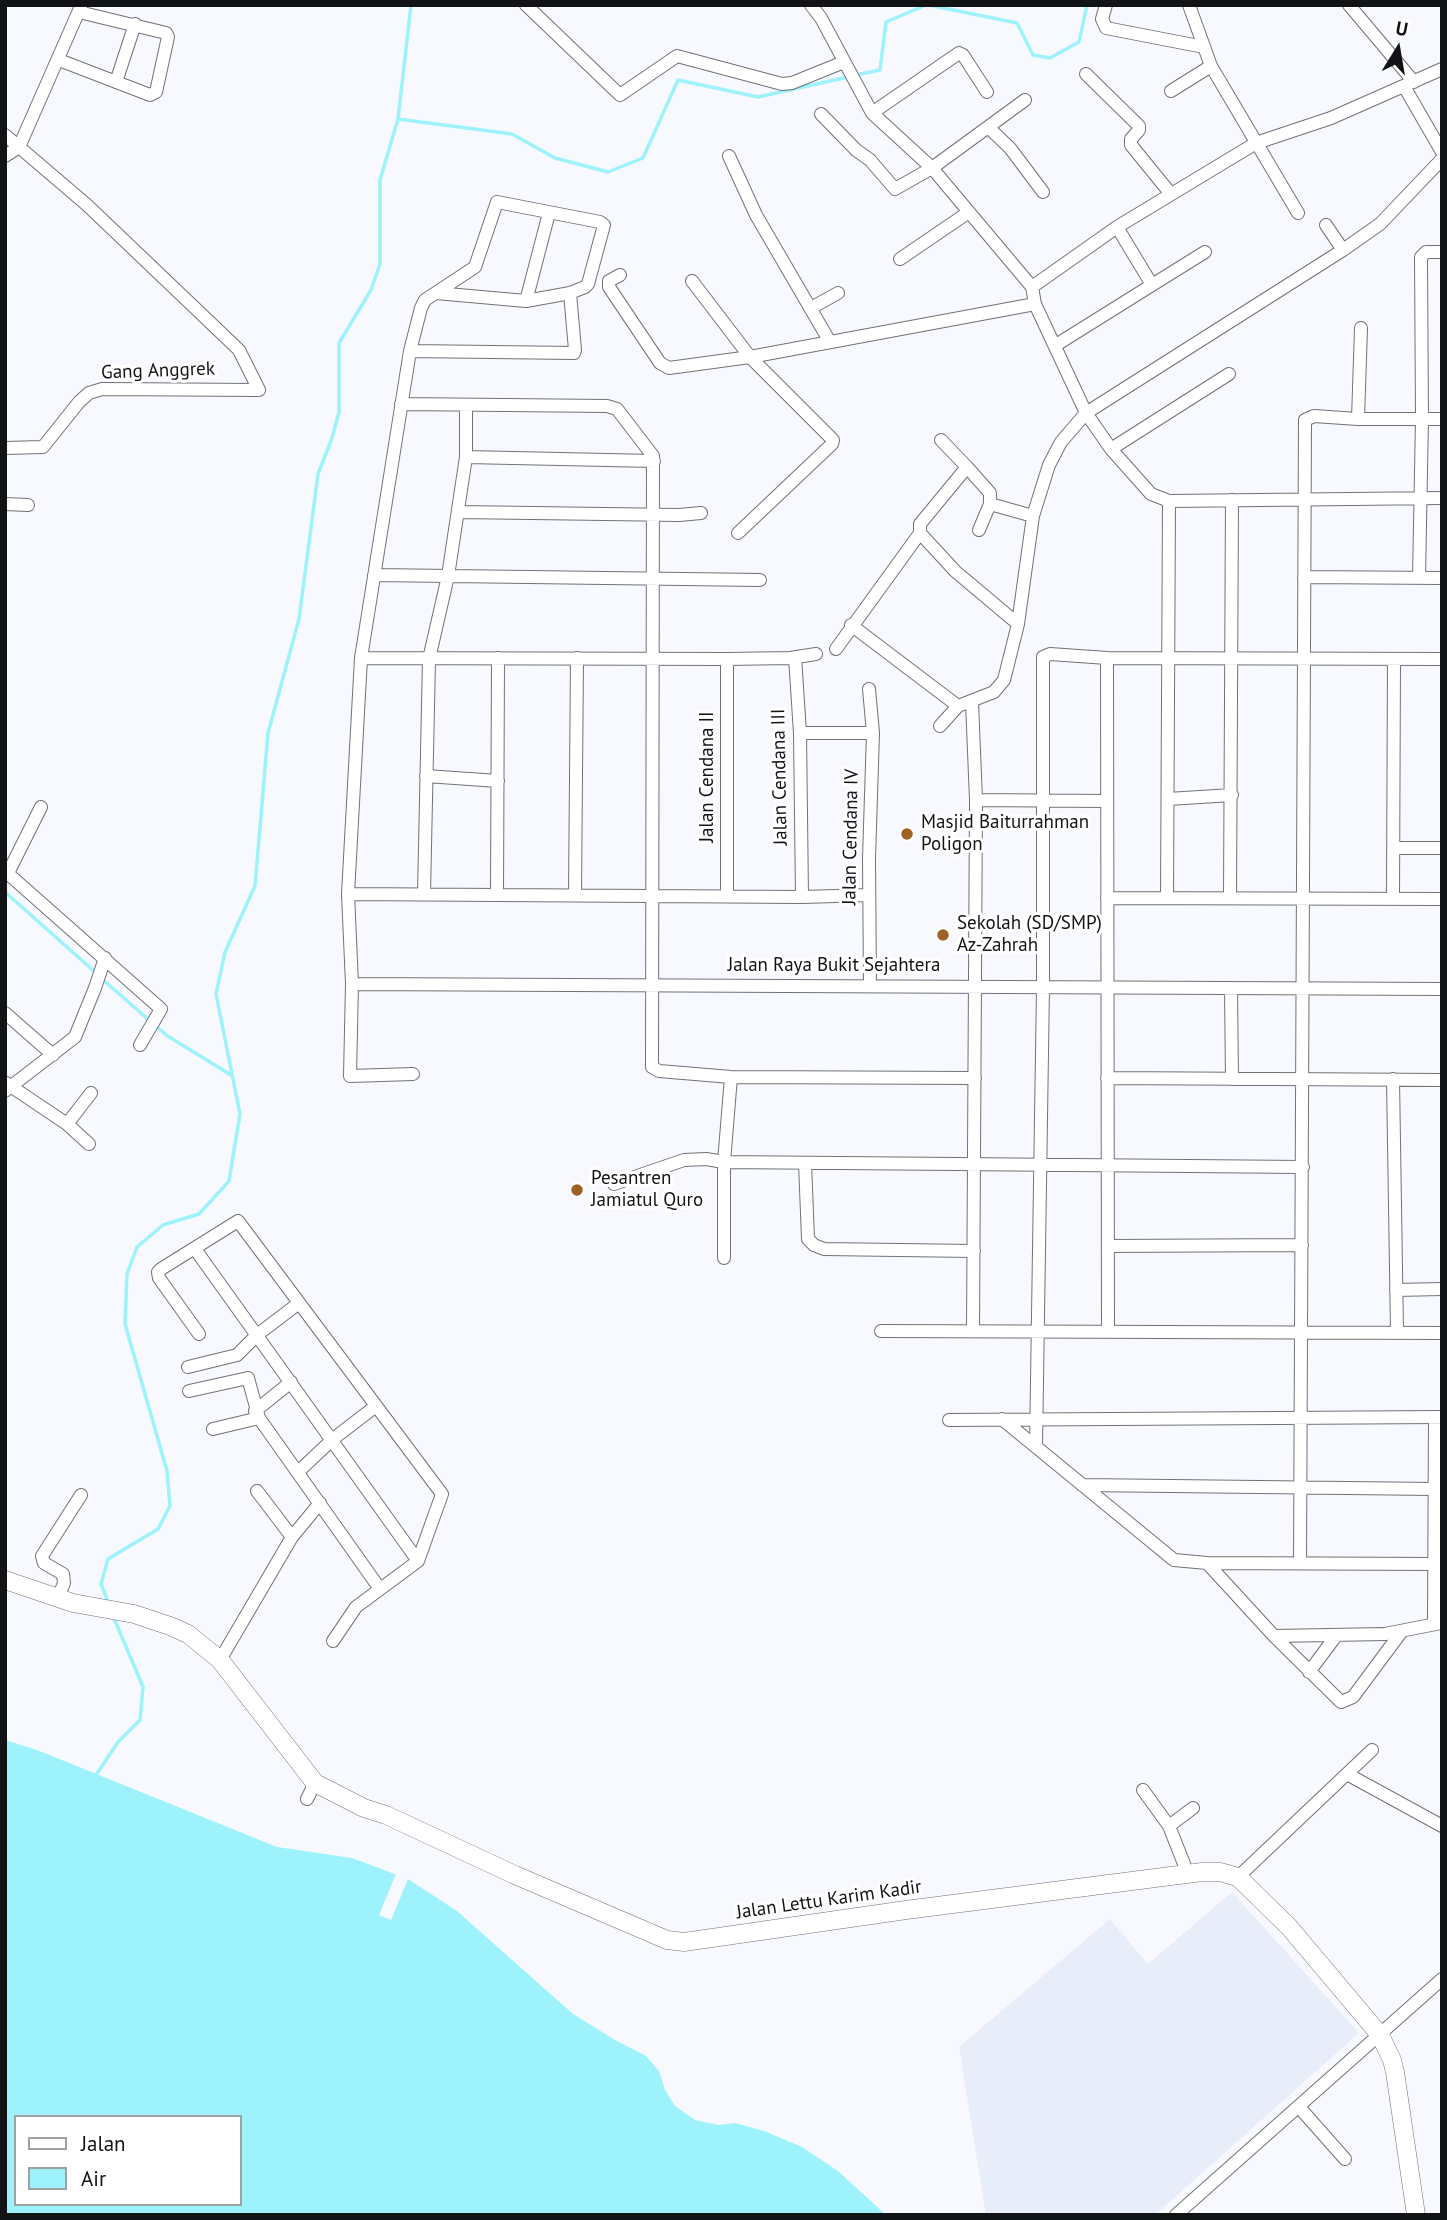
<!DOCTYPE html>
<html>
<head>
<meta charset="utf-8">
<style>
	body { margin:0 }
	#map { position:relative; width:1447px; height:2220px; overflow:hidden; background:#f7f9fe; font-family:"PT Sans",sans-serif }
	canvas { display:block }
	.frame { position:absolute; inset:0; border:7px solid #121315; pointer-events:none }
	.legend { position:absolute; left:14px; top:2115px; width:228px; height:91px; box-sizing:border-box; background:#fff; border:2px solid #a0a1a1; margin:0; padding:9px 12px; list-style:none; font-size:21px; color:#121315 }
	.legend li { display:flex; align-items:center; gap:14px; height:35px }
	.legend b { width:35px; border:2px solid #a0a1a1 }
	.north { position:absolute; left:1363px; top:14px; width:70px; height:70px; -webkit-text-stroke:5px #fff; paint-order:stroke; rotate:11deg; font-size:19px; font-weight:700; line-height:28px; text-align:center; color:#121315 }
	.north::after { content:''; display:block; margin:auto; width:24px; height:32px; background:#121315; clip-path:polygon(50% 0,100% 100%,50% 72%,0 100%) }
</style>
</head>
<body>
<div id="map">
<canvas width="1447" height="2220"></canvas>
<div class="frame"></div>
<ul class="legend">
<li><b style="height:9px;background:#fff"></b>Jalan</li>
<li><b style="height:19px;background:#9df2fb"></b>Air</li>
</ul>
<div class="north">U</div>
</div>
<script>
const c = document.querySelector('canvas').getContext('2d');
c.lineJoin = 'round';
function fillPath(path, color) { c.fillStyle = color; c.fill(path, 'evenodd'); }
const poly = rows => new Path2D(rows.map(r => 'M' + r).join(''));
function stroke(path, color, width, dash) { c.strokeStyle = color; c.lineWidth = width; c.lineCap = dash ? 'butt' : 'round'; c.setLineDash(dash || []); c.stroke(path); }
function drawText(font, color, halo, rows, align = 'center') {
  c.font = font + ' "PT Sans",sans-serif'; c.lineWidth = 6; c.setLineDash([]); c.textBaseline = 'middle'; c.strokeStyle = halo; c.fillStyle = color; for (const [text, x, y, turn = 0] of rows) {
    c.save(); c.translate(x, y); c.rotate((+turn || 0) * Math.PI / 180); c.textAlign = isNaN(turn) ? turn : align; if (halo) c.strokeText(text, 0, 0); c.fillText(text, 0, 0); c.restore();
  }
}
const built = poly([
	[1232,1892,1359,2033,1155,2215,986,2215,959,2047,1110,1919,1148,1964]
]);
const water = poly([
	[5,1740,37,1750,277,1847,352,1858,408,1879,457,1911,573,2014,615,2040,646,2056,659,2071,665,2090,675,2106,695,2120,719,2125,735,2123,764,2131,802,2147,838,2171,886,2215,5,2215],
	[16,2117,240,2117,240,2204,16,2204]
]);
const pier = poly([
	[396,1874,408,1879,391,1920,379,1915]
]);
const stream = poly([
	[929,5,1017,23,1033,55,1050,58,1079,42,1087,5],
	[856,75,880,70,886,22,926,5],
	[398,119,512,134,555,158,608,172,643,158,678,80,758,97,848,77],
	[5,892,95,972],
	[101,978,150,1021],
	[156,1026,166,1035,231,1075],
	[108,1602,101,1584,108,1559,158,1529,170,1506,167,1471,125,1324,127,1274,137,1247,163,1225,199,1214,229,1181,240,1114,216,994,225,952,255,886,268,733,299,619,318,474,332,438,339,412,339,343,371,290,380,264,380,180,398,119,411,5],
	[94,1778,118,1742,140,1720,143,1687,113,1616]
]);
const street = poly([
	[526,5,620,95,677,56,782,84,792,83,844,62],
	[811,5,821,18,872,113,932,168,1032,287,1035,304,1086,413,1111,449,1151,494,1169,501,1442,498],
	[1106,5,1102,19,1106,28,1204,47],
	[1189,5,1211,66,1298,213],
	[1349,5,1414,82],
	[59,60,150,95,156,92,168,37,166,33,79,12],
	[1086,74,1139,126,1139,130,1131,139,1131,145,1170,193],
	[116,82,135,24],
	[1405,88,1442,152],
	[1171,91,1211,66],
	[872,113,959,53,963,55,987,92],
	[821,114,856,150,870,160,895,189,932,168,1025,100],
	[989,128,1010,148,1043,192],
	[5,135,87,205,239,350,259,390,102,389,89,393,79,402,43,447,5,448],
	[5,156,19,147,81,6],
	[729,156,756,215,830,342],
	[1343,250,1380,224,1442,159],
	[900,259,969,212],
	[620,275,609,281,609,287,660,363,669,368,750,357,1035,304],
	[692,281,750,357,833,440,832,444,738,533],
	[1152,285,1205,252],
	[1032,287,1117,227,1256,143,1331,118,1442,69],
	[526,301,549,213],
	[811,308,838,293],
	[1056,345,1152,285,1117,227],
	[410,351,574,353,575,350,570,293],
	[401,404,607,406,617,409,653,456,652,1067,659,1071,731,1077,975,1078],
	[1358,419,1361,328],
	[1111,449,1229,374],
	[466,457,654,461],
	[967,467,990,493,990,504,979,530],
	[5,504,28,505],
	[990,504,1033,516],
	[458,512,679,515,701,513],
	[920,533,955,571,1018,624],
	[374,575,760,580],
	[1304,577,1442,578],
	[1419,578,1422,419,1421,257,1426,252,1442,252],
	[851,625,958,706],
	[836,649,920,533,920,524,967,467,941,440],
	[795,657,800,733,802,897],
	[361,658,727,659,790,658,816,654],
	[1107,658,1108,1331],
	[727,659,727,896],
	[869,689,873,733,869,858,870,986],
	[972,702,976,800,973,1331],
	[940,726,958,706,994,692,1004,680,1018,624,1033,516,1049,465,1061,442,1086,413,1343,250,1326,225],
	[800,733,873,733],
	[426,776,498,781],
	[1168,799,1232,795],
	[976,800,1107,801],
	[1394,848,1442,848],
	[5,871,161,1009,140,1045],
	[8,873,41,807],
	[348,894,802,897,869,895],
	[424,894,429,659,448,576,466,457,466,405],
	[497,895,498,658],
	[575,895,577,658],
	[1107,898,1442,899],
	[1167,898,1169,501],
	[1230,898,1232,500],
	[1393,898,1394,659],
	[352,984,1442,989],
	[1231,988,1232,1079],
	[5,1013,53,1055],
	[413,1074,350,1076,352,984,348,894,361,658,410,351,421,308,425,300,475,267,497,202,600,222,604,225,588,284,585,287,570,293,526,301,436,293],
	[1107,1078,1442,1080],
	[1393,1079,1397,1332],
	[6,1083,67,1124,89,1144],
	[5,1091,75,1037,95,988,105,958],
	[67,1124,91,1093],
	[805,1163,808,1239,814,1245,824,1249,974,1251],
	[614,1184,684,1160,706,1159,724,1162,1303,1167],
	[1108,1246,1302,1245],
	[195,1249,418,1561],
	[724,1258,724,1162,731,1077],
	[1396,1290,1442,1289],
	[881,1331,1442,1333],
	[199,1334,159,1278,158,1272,161,1269,238,1221,442,1494,418,1561,356,1607,333,1641],
	[188,1367,237,1355,257,1335,299,1303],
	[189,1391,248,1378,259,1418,380,1589],
	[255,1411,291,1382],
	[1002,1419,1174,1560,1207,1563,1434,1564],
	[949,1420,1442,1417],
	[213,1429,259,1418],
	[1036,1447,1043,987,1043,657,1050,654,1107,658,1442,659],
	[298,1472,333,1439,376,1406],
	[1082,1485,1435,1489],
	[257,1491,292,1537],
	[1207,1563,1274,1636,1341,1702,1353,1697,1402,1631],
	[1300,1563,1305,420,1314,416,1358,419,1442,419],
	[58,1598,64,1583,63,1574,44,1563,42,1556,81,1495],
	[1434,1623,1435,1417],
	[1274,1636,1385,1634,1441,1623],
	[220,1660,292,1537,320,1503],
	[1309,1672,1336,1636],
	[1347,1774,1442,1826],
	[1143,1790,1169,1826,1188,1874],
	[307,1799,315,1783],
	[1169,1826,1193,1808],
	[1238,1877,1372,1750],
	[1299,2107,1345,2159],
	[1176,2215,1442,1979]
]);
const secondary = poly([
	[5,1580,73,1603,134,1614,170,1626,188,1634,220,1660,315,1783,364,1808,386,1815,515,1875,667,1940,684,1942,698,1940,906,1910,1202,1872,1220,1872,1238,1877,1289,1927,1380,2035,1392,2060,1395,2072,1416,2215]
]);
const markers = [
	[907,834,7,"#9e6126"],
	[943,935,7,"#9e6126"],
	[577,1190,7,"#9e6126"]
];
const streetNames = [
	["Gang Anggrek",158,371,-2],
	["Jalan Cendana II",708,777,-90],
	["Jalan Cendana III",780,777,-91],
	["Jalan Cendana IV",851,837,-89],
	["Jalan Raya Bukit Sejahtera",834,966],
	["Jalan Lettu Karim Kadir",829,1900,-8]
];
const poiNames = [
	["Masjid Baiturrahman",921,823],
	["Poligon",921,845],
	["Sekolah (SD/SMP)",957,924],
	["Az-Zahrah",957,946],
	["Pesantren",591,1179],
	["Jamiatul Quro",591,1201]
];
fillPath(built, '#e7edf9');
fillPath(water, '#9df2fb');
fillPath(pier, '#f7f9fe');
stroke(stream, '#9df2fb', 3.5);
stroke(street, '#707277', 14);
stroke(secondary, '#707277', 19);
stroke(street, '#fff', 12);
stroke(secondary, '#fff', 18);
for (const [x, y, r, color] of markers) { const dot = new Path2D(); dot.arc(x, y, r, 0, 2 * Math.PI); c.fillStyle = color; c.fill(dot); stroke(dot, '#fff', 2.5); }
drawText('19px', '#121315', '#fff', streetNames);
drawText('19px', '#121315', '#fff', poiNames, 'left');
</script>
</body>
</html>
